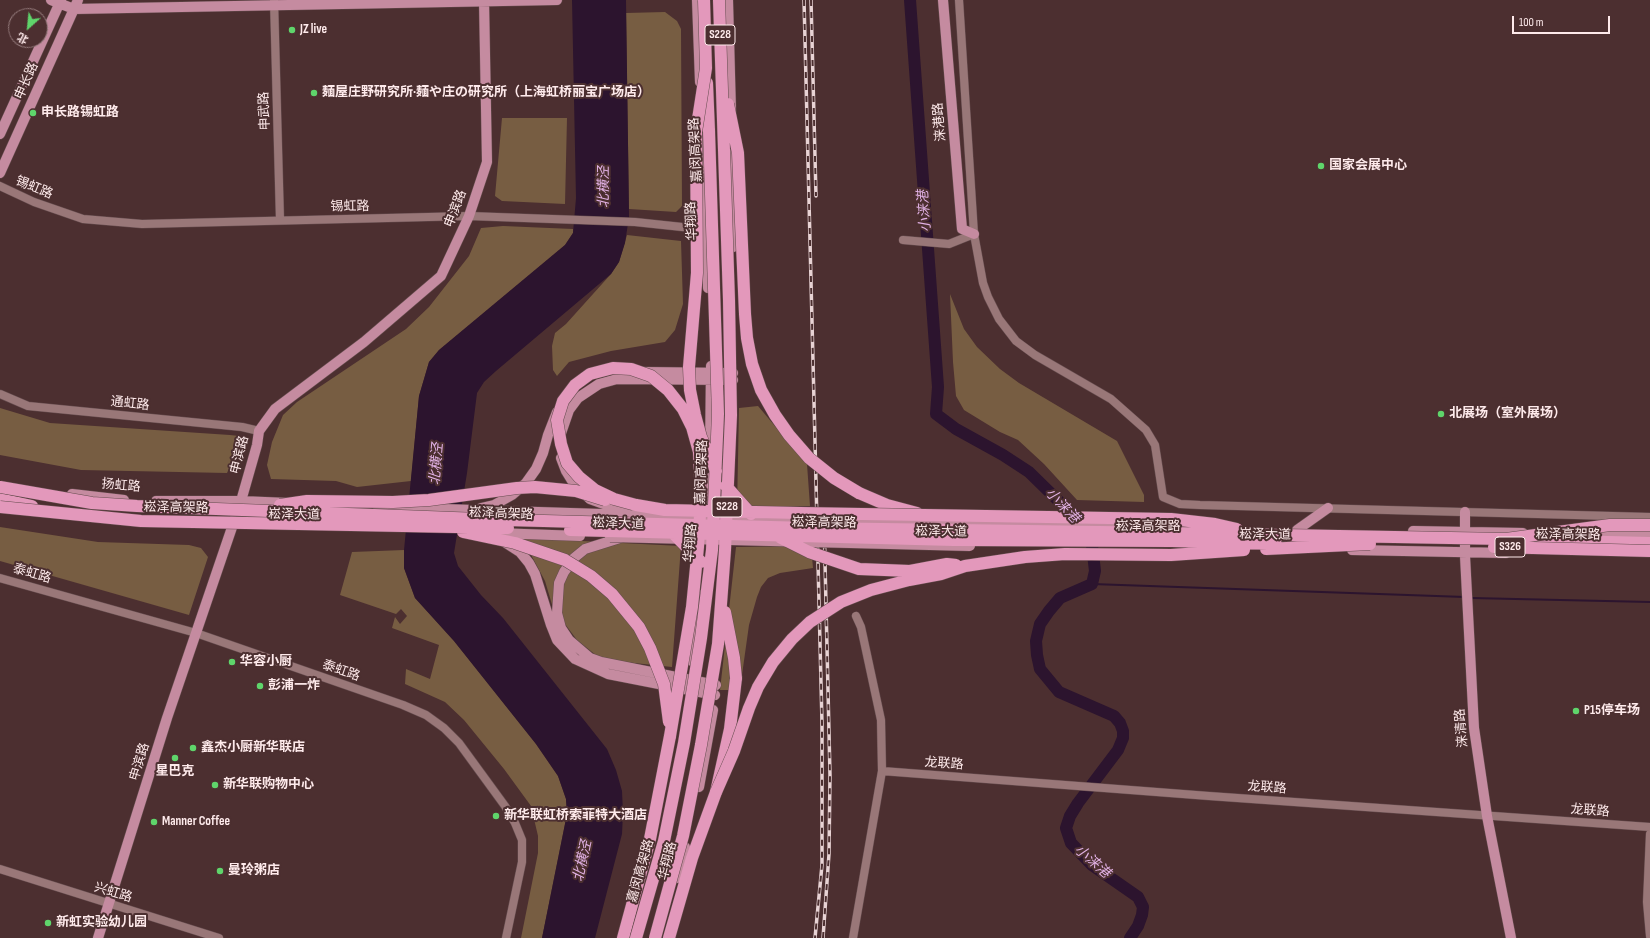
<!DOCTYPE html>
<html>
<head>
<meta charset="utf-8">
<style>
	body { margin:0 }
	#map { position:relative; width:1650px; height:938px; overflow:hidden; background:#4c2f30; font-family:"Sofia Sans Condensed","Noto Sans SC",sans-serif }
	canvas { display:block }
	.north { position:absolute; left:8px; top:8px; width:40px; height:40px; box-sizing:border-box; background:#4c2f30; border:1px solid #937a7b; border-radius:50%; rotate:207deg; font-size:11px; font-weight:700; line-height:16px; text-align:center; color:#feeaeb }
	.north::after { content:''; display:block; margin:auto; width:14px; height:18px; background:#5fd56b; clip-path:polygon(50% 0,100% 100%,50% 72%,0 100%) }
	.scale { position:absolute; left:1512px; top:16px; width:98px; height:18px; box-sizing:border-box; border:2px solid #feeaeb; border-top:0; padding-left:5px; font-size:12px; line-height:14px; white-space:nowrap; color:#feeaeb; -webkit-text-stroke:3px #4c2f30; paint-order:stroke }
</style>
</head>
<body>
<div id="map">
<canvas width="1650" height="938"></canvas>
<div class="north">北</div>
<div class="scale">100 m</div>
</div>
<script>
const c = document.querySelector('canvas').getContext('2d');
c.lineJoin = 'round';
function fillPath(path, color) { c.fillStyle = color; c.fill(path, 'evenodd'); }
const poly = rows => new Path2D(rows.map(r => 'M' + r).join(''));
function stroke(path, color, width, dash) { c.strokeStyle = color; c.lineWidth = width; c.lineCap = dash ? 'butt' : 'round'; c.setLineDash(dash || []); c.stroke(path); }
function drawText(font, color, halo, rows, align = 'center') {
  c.font = font + ' "Sofia Sans Condensed","Noto Sans SC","Noto Sans JP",sans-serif'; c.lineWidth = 4; c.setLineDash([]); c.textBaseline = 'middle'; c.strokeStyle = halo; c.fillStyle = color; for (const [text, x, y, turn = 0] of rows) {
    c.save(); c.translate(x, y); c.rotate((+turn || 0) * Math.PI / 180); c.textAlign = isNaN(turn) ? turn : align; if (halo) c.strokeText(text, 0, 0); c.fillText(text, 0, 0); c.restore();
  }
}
const green = poly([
	[665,12,677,21,681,29,682,206,676,212,629,209,626,13],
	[502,118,567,118,565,204,502,201,495,196],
	[503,226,573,229,573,233,565,245,439,350,429,362,419,396,411,481,357,487,336,481,271,479,267,465,272,442,283,415,297,402,406,329,429,307,469,256,481,228],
	[627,235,681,241,683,304,675,330,665,342,611,351,569,362,557,376,553,370,552,346,555,333,566,324,611,274,619,262],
	[950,294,964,329,977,347,1000,369,1019,383,1117,441,1144,495,1144,502,1077,500,1044,464,1018,440,1000,432,964,410,956,396,953,362],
	[758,406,807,464,810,506,737,509,739,408],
	[0,408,50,423,230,435,239,436,241,442,227,473,81,470,0,455],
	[0,527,98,542,189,545,201,548,208,557,189,615,0,561],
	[522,538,681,546,672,667,615,661,597,656,577,640,553,608,545,581],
	[811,546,813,568,780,573,768,578,761,587,757,597,749,625,741,682,729,690,720,690,736,547],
	[404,550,404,568,415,598,454,641,536,744,558,776,566,799,567,814,542,938,521,938,538,853,538,836,531,806,504,769,464,720,445,702,405,684,406,669,430,679,439,645,392,628,395,617,400,624,407,616,401,609,396,614,340,595,352,552]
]);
const water = poly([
	[572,0,626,0,629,217,625,243,619,262,611,274,496,371,484,382,477,393,467,473,454,553,458,566,481,595,503,618,607,749,616,770,622,791,623,813,622,834,595,938,542,938,567,814,566,799,558,776,536,744,454,641,415,598,404,568,404,550,419,396,429,362,439,350,565,245,573,233,576,198]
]);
const stream = poly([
	[1092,584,1465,597],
	[1471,598,1650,602]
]);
const river = poly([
	[910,0,938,387,936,414,956,429,1003,455,1029,472,1077,519,1091,537,1095,571,1092,584,1060,598,1049,611,1040,624,1036,641,1037,655,1040,669,1059,692,1114,716,1120,723,1123,731,1123,738,1118,750,1078,803,1070,816,1066,828,1071,843,1092,865,1138,897,1143,907,1142,915,1138,926,1130,938]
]);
const minor = poly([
	[274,0,280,220],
	[959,0,974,234,983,283,988,297,999,319,1016,341,1035,355,1111,399,1146,430,1155,445,1163,497,1180,504,1200,505,1650,517],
	[0,186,34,202,83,219,142,224,469,216,635,222,701,229],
	[903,240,949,244,974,234],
	[0,394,28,406,242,427,259,431],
	[0,578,196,633,403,705,426,715,444,728,459,743,505,806,515,823,522,840,522,862,506,938],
	[882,771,1209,796,1650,827],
	[1650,834,1647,902,1650,936],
	[0,869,219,938],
	[853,938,882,771,881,720,861,627,856,616]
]);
const major = poly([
	[51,0,74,9,557,0],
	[697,0,700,82],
	[728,0,731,111],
	[943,0,962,229,974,234],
	[702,122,708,288],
	[0,134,61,0],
	[731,139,733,247],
	[0,173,78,0],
	[643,372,733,373],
	[560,436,569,410,578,398,599,384,617,379,733,380],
	[710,456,711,366],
	[561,458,566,471,574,484,590,499,626,512],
	[72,494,124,500],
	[156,501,241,501,288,503],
	[378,507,634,515],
	[481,508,494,505,512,495,526,483,536,469,543,453,548,435,557,412],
	[1465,512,1465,556,1474,728,1487,816,1511,938],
	[706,518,710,478],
	[1151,526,1205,528],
	[1297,530,1328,508],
	[1413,531,1523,533],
	[1577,533,1650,535],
	[620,538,585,549,574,558,564,572,559,583,557,613,561,628,569,640,590,658,601,662,716,685],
	[506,543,520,552,529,563,535,574,551,625,557,640,575,659,608,674,715,695],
	[1352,550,1506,553],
	[692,661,699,595],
	[699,787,713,710],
	[677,878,685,847],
	[98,938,167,718,241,501,257,445,259,431,275,409,364,342,441,276,469,216,487,162,484,0]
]);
const highway = poly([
	[707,83,709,131],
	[859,493,887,505,917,513],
	[0,499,32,506],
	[1525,540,1650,543],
	[623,938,650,839,670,736],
	[669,938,692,858,716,792,730,729,736,678]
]);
const rail = poly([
	[804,0,822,723,822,865,815,938],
	[811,0,816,196],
	[823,938,829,854,830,775,824,520]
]);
const majorBridge = poly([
	[634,515,810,522,1151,526],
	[496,533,580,536],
	[610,537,970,546]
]);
const highwayBridge = poly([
	[704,0,706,68,696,132,697,273,689,367,690,390,695,415,701,437,716,471],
	[728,104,738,153,745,314,747,338,752,364,761,390,775,415,789,435,809,458,834,478,859,493],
	[726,486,751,514],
	[0,487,92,503,137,506,506,520,809,528,1171,533,1506,539,1610,525,1650,525],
	[280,505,307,501,393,502,429,500,517,488,535,487,576,491,605,500],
	[0,507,141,521,508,528],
	[570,530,954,540,1172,541,1276,544],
	[463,532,515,543,565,560,591,576,612,594,639,627,650,648,664,684,669,722],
	[672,532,701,562],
	[781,538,809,552,859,569,910,571,947,564,956,565],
	[1494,547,1650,551],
	[1266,549,1370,544],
	[725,612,734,658,736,678],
	[670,736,692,607,698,547,701,499,699,452,692,427,683,409,668,390,651,376,631,369,613,368,590,374,575,385,563,401,557,420,561,444,567,463,579,477,595,490,614,499,636,505,665,510,800,513,1171,519,1215,524,1237,529],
	[716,792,734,751,749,708,758,687,773,662,792,639,810,622,841,602,871,590,909,580,941,574,965,566,1025,557,1065,554,1171,555,1244,550],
	[636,938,664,841,684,743,701,638,712,550,718,414,709,131],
	[655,938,683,836,701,745,718,644,725,550,731,415,729,300,719,0]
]);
const markers = [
	[292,30,4,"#5fd56b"],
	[314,93,4,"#5fd56b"],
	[33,113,4,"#5fd56b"],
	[1321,166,4,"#5fd56b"],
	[1441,414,4,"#5fd56b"],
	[232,662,4,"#5fd56b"],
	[260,686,4,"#5fd56b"],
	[1576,711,4,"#5fd56b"],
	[193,748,4,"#5fd56b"],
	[175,758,4,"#5fd56b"],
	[215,785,4,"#5fd56b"],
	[496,816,4,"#5fd56b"],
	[154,822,4,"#5fd56b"],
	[220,871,4,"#5fd56b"],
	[48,923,4,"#5fd56b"]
];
const shields = [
	[720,35,30],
	[727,507,30],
	[1510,547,30]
];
const shieldNames = [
	["S228",720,35],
	["S228",727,507],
	["S326",1510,547]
];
const poiNames = [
	["JZ live",300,30],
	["麺屋庄野研究所·麺や庄の研究所（上海虹桥丽宝广场店）",322,93],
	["申长路锡虹路",41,113],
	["国家会展中心",1329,166],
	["北展场（室外展场）",1449,414],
	["华容小厨",240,662],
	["彭浦一炸",268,686],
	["P15停车场",1584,711],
	["鑫杰小厨新华联店",201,748],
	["星巴克",175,772,"center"],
	["新华联购物中心",223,785],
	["新华联虹桥索菲特大酒店",504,816],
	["Manner Coffee",162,822],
	["曼玲粥店",228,871],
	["新虹实验幼儿园",56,923]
];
const streetNames = [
	["申长路",27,81,-66],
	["申武路",265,111,-92],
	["涞港路",940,122,-95],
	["嘉闵高架路",696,150,-93],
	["锡虹路",34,188,22],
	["锡虹路",350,207,-1],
	["申滨路",456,209,-69],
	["华翔路",692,221,-93],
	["通虹路",130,404,6],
	["申滨路",240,455,-76],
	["嘉闵高架路",702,472,-88],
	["扬虹路",121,486,5],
	["崧泽高架路",176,508,1],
	["崧泽高架路",501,514,2],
	["崧泽大道",294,515,1],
	["崧泽高架路",824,523,1],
	["崧泽大道",618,524,2],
	["崧泽高架路",1148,527],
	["崧泽大道",941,532,1],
	["崧泽大道",1265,535,1],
	["崧泽高架路",1568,535,1],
	["华翔路",691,543,-85],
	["泰虹路",32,574,16],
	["泰虹路",341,671,19],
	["涞清路",1462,728,-95],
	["申滨路",140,762,-73],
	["龙联路",944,764,4],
	["龙联路",1267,788,4],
	["龙联路",1590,811,4],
	["华翔路",668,861,-76],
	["嘉闵高架路",641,871,-74],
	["兴虹路",113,893,17]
];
const waterNames = [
	["北横泾",604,187,-90],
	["小涞港",925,211,-94],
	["北横泾",437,464,-85],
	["小涞港",1062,506,46],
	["北横泾",583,861,-78],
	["小涞港",1092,862,41]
];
fillPath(green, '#775d42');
fillPath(water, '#2c142e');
stroke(stream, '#2c142e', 2);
stroke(river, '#2c142e', 12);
stroke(minor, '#664d4f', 9);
stroke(major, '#664d4f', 11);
stroke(highway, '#664d4f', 13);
stroke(minor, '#997778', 8);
stroke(major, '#c58ba0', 10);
stroke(highway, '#e398bb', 12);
stroke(rail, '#e8d3d4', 3.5);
stroke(rail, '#4c2f30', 2, [6]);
stroke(majorBridge, '#664d4f', 11, []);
stroke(highwayBridge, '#664d4f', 13, []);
stroke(majorBridge, '#c58ba0', 10);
stroke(highwayBridge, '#e398bb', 12);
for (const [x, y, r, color] of markers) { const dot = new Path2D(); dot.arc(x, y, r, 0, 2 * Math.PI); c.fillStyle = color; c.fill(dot); stroke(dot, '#4c2f30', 1.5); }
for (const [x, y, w] of shields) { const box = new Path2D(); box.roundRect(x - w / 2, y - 10, w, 20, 3); c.fillStyle = '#4c2f30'; c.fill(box); stroke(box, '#feeaeb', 1); }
drawText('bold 12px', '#feeaeb', null, shieldNames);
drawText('bold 13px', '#feeaeb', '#4c2f30', poiNames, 'left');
drawText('13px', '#feeaeb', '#4c2f30', streetNames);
drawText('italic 14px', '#e1b1e4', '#4c2f30', waterNames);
</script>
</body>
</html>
